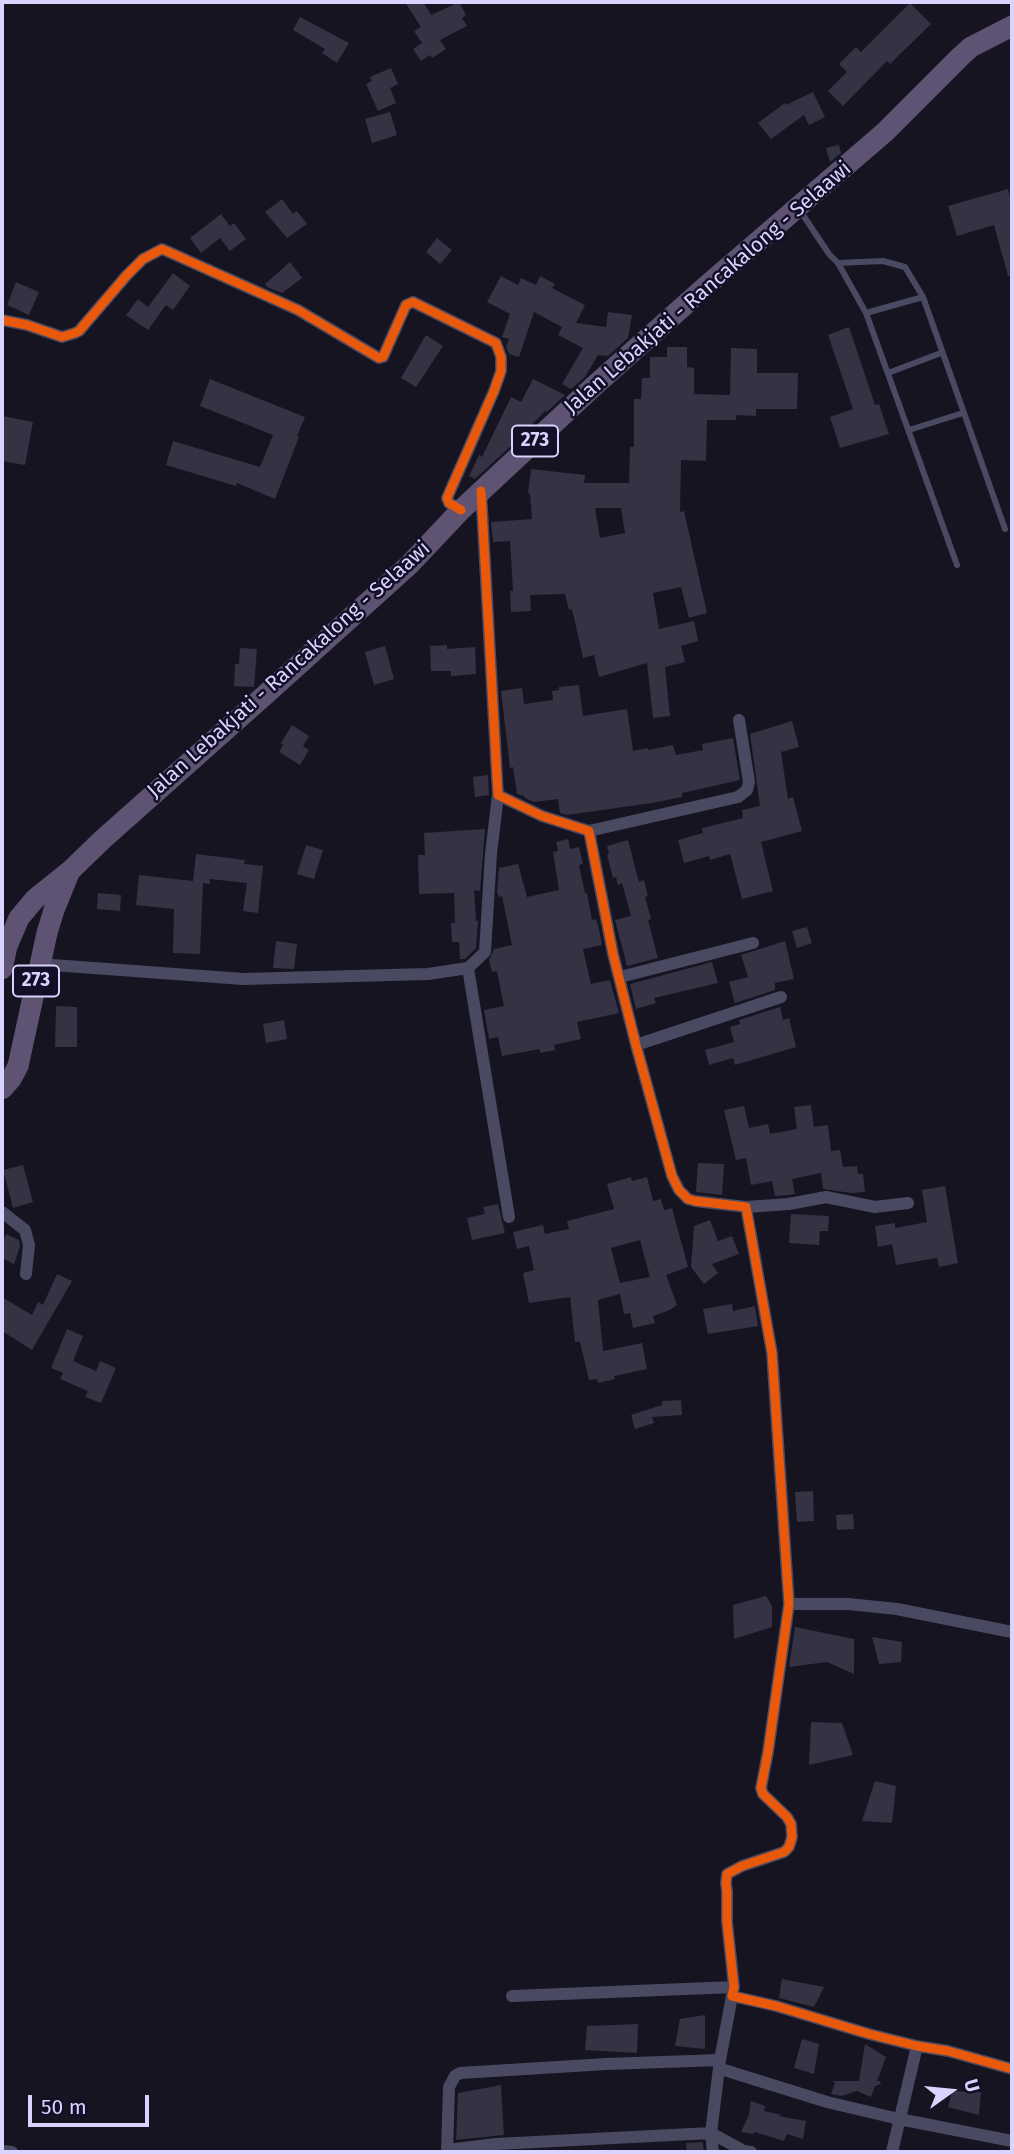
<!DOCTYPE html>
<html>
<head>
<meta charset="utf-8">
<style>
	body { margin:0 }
	#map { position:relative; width:1014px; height:2154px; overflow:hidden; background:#161421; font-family:"Fira Sans",sans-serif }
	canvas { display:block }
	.frame { position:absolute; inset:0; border:4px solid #d9d4ff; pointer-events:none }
	.north { position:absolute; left:916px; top:2056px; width:70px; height:70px; -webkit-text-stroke:5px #130f26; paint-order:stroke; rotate:75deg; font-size:19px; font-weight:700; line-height:28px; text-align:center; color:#d9d4ff }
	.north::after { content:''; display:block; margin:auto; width:24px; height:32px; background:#d9d4ff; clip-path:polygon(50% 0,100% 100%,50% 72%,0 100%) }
	.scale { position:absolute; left:28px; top:2095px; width:121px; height:32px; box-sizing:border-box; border:4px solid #d9d4ff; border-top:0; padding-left:9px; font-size:21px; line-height:24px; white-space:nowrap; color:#d9d4ff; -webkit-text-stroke:5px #130f26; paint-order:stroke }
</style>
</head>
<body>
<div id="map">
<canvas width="1014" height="2154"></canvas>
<div class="frame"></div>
<div class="north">U</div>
<div class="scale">50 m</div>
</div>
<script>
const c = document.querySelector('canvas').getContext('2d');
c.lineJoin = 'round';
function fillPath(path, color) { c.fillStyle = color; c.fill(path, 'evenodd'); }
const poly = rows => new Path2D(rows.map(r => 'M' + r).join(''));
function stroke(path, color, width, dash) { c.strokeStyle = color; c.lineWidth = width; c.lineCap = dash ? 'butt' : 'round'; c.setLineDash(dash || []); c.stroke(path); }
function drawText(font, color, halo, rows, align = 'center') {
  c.font = font + ' "Fira Sans",sans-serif'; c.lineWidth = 5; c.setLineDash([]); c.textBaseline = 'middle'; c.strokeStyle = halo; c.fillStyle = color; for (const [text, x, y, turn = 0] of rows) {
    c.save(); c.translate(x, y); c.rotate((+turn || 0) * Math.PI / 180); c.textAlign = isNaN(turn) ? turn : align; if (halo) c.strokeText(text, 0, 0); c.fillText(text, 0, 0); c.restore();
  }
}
const building = poly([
	[405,2,423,2,431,15,459,2,466,15,462,18,467,26,440,40,446,49,432,58,430,55,421,61,413,49,422,43,414,31,421,27],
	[910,3,931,24,890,64,887,61,843,106,828,91,847,72,839,64,856,47,861,52],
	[300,17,349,43,337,63,322,53,325,49,293,30],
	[391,68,398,84,390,88,396,103,378,111,366,84,372,81,370,77],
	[813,92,825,117,809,125,804,115,771,139,758,123,785,103,786,105],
	[390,112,397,135,372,143,365,119],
	[839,145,841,153,830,162,826,148],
	[1008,189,1012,205,1012,276,1008,276,994,225,957,236,948,206],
	[282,199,293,214,297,211,307,224,287,238,265,212],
	[221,214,230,226,234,223,246,239,230,251,220,238,201,253,190,238],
	[437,238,452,250,440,264,426,252],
	[290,262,302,278,282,293,267,287,265,284],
	[173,273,190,286,173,310,166,305,148,330,126,315,138,299,148,307],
	[501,276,518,285,521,278,536,285,540,276,555,284,552,288,585,305,576,323,606,327,608,312,632,315,628,338,608,356,598,355,585,377,571,389,562,384,583,348,558,335,562,327,534,312,519,357,509,354,506,346,509,339,502,337,510,314,487,302],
	[16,282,39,292,29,315,7,305],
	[849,327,875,405,879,404,889,434,840,448,830,417,853,409,828,335],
	[426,335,443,346,416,387,401,378],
	[667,347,687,347,687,367,694,368,694,394,730,395,731,348,757,349,757,373,798,373,797,409,756,409,756,416,736,415,736,420,707,420,706,461,681,460,680,512,684,511,707,613,689,618,681,587,653,593,659,629,694,621,698,641,681,646,685,662,665,667,670,716,653,718,647,663,599,677,594,655,583,658,572,609,569,610,565,594,530,595,531,611,511,612,510,591,513,591,510,541,493,542,491,522,532,519,530,494,528,493,531,469,585,475,584,483,629,483,630,447,634,447,634,399,641,399,642,378,650,378,650,357,667,357],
	[595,508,621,508,625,533,600,538],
	[210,379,305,417,297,436,299,437,275,499,237,483,236,486,166,465,173,441,260,467,273,435,200,406],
	[533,379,565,395,547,412,545,411,517,440,514,439,511,446,475,479,469,476,479,455,482,457,511,397,521,402],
	[2,416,33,422,25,465,2,461],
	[447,645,447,649,475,647,476,674,451,676,451,671,431,671,430,646],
	[385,646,394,679,374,685,365,652],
	[240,648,257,649,254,687,234,686,235,664,239,664],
	[579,685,583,716,627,709,633,751,648,748,648,750,673,745,676,755,703,750,702,744,733,738,740,780,682,793,682,797,652,803,567,815,560,813,558,799,534,802,525,798,524,796,517,794,513,767,510,768,501,691,522,688,524,704,553,700,552,691,559,690,559,687],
	[792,721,799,747,781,752,788,799,793,797,802,831,761,842,773,891,742,899,730,854,710,860,709,856,684,863,678,840,703,833,702,828,743,818,742,810,760,806,750,734],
	[292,725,309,736,303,746,309,750,300,765,279,752,283,745,281,743],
	[488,775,489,795,475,797,473,777],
	[485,829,480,891,474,890,476,921,478,921,476,948,465,959,460,959,459,942,452,942,451,923,455,923,454,893,419,894,418,855,425,855,424,833],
	[568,839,570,849,579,847,583,864,579,865,585,893,587,893,592,920,596,919,598,925,602,945,583,949,591,984,610,980,619,1013,577,1022,581,1039,554,1045,555,1050,540,1053,540,1049,502,1056,498,1037,489,1039,484,1010,504,1006,497,971,492,972,489,960,494,949,512,945,502,896,499,897,497,892,499,868,518,864,527,897,559,890,553,852,558,851,556,842],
	[628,840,639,882,644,880,648,896,645,897,651,919,648,920,658,958,627,966,615,920,631,916,622,883,618,885,616,877,613,878,607,855,609,854,607,846],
	[306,845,323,850,314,879,297,874],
	[196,854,245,860,244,864,263,866,258,913,243,911,247,883,210,879,210,884,203,883,200,954,173,953,174,909,136,905,139,875,193,881],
	[98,893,121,895,120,911,97,909],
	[807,927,812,943,797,948,792,931],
	[276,941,297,944,294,969,273,968],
	[785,941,794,979,775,983,775,990,735,1003,729,982,748,977,741,955],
	[712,962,718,983,654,998,656,1003,636,1009,630,984],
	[56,1006,77,1007,77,1047,55,1047],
	[780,1007,783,1020,789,1018,796,1047,735,1065,733,1058,709,1065,705,1050,734,1042,730,1027,740,1024,739,1020],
	[284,1020,287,1039,266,1043,263,1024],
	[811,1105,814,1127,828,1125,831,1151,840,1150,843,1167,857,1166,858,1174,863,1174,865,1192,851,1193,823,1189,821,1173,792,1179,795,1194,788,1195,775,1196,772,1181,751,1185,746,1158,736,1160,724,1110,744,1106,749,1128,768,1124,770,1134,797,1129,794,1107],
	[698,1163,724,1164,722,1195,696,1192],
	[23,1165,33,1202,13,1208,3,1170],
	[631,1177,632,1181,647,1177,653,1201,661,1199,664,1210,672,1208,688,1267,666,1275,677,1305,670,1310,653,1316,655,1323,633,1328,630,1313,624,1314,620,1294,598,1300,603,1351,642,1343,647,1369,614,1376,615,1379,598,1383,597,1379,589,1380,580,1342,575,1342,570,1297,529,1303,523,1273,534,1270,529,1246,517,1249,513,1232,543,1225,545,1234,569,1229,567,1221,614,1209,607,1184],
	[640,1240,650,1277,620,1283,611,1248],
	[945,1186,958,1263,939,1267,937,1258,896,1265,892,1244,878,1247,875,1226,895,1223,895,1228,927,1222,922,1190],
	[498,1204,505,1233,472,1240,467,1218,485,1214,483,1207],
	[791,1214,829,1216,828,1231,820,1231,819,1245,789,1243],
	[710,1220,718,1241,732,1236,739,1254,712,1264,718,1273,704,1284,691,1267,694,1226],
	[6,1234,19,1240,20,1246,14,1264,2,1258,2,1244],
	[57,1274,72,1281,32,1350,2,1331,2,1297,32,1315,38,1302,43,1305],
	[732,1304,733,1311,755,1306,758,1326,708,1334,703,1309],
	[67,1329,83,1336,73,1361,96,1371,100,1361,116,1368,101,1403,85,1397,88,1391,60,1379,63,1373,51,1368],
	[681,1400,682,1415,652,1417,654,1423,635,1429,631,1415,662,1405,662,1401],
	[813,1491,814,1521,797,1522,795,1492],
	[853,1514,854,1529,837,1530,836,1515],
	[766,1596,772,1606,772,1627,734,1639,733,1605],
	[795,1627,854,1639,854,1674,827,1662,789,1667],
	[872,1637,902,1642,901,1662,879,1664],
	[811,1722,842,1723,853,1755,809,1765],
	[875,1781,896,1786,892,1823,862,1821],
	[782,1979,824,1987,814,2007,779,1998],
	[705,2015,705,2049,675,2046,680,2019],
	[638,2024,637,2053,585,2050,587,2026],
	[802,2039,819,2044,814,2074,794,2068],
	[865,2044,886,2057,877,2081,880,2081,881,2084,875,2086,871,2097,857,2091,841,2096,831,2094,835,2083,832,2081,859,2081],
	[501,2085,504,2135,456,2140,458,2093],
	[952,2091,981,2092,979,2115,948,2107],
	[751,2101,765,2106,764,2111,782,2115,778,2116,806,2121,803,2139,787,2134,784,2141,755,2132,753,2134,741,2132,749,2115],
	[703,2142,704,2152,687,2152,686,2143]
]);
const lane = poly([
	[799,209,829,254,838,263,866,313,957,565],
	[838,263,883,261,905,267,923,297,1005,529],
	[866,313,923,297],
	[888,373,941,353],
	[909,430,963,413]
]);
const street = poly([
	[2,320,27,325,62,337,75,333,79,331,127,275,143,259,162,249,298,310,379,358,383,357,406,305,413,302,496,343,501,357,501,371,494,391,447,498,449,503,461,510],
	[481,491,498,795,542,816,589,831,613,954,636,1045,672,1176,679,1190,688,1199,695,1201,746,1207,772,1353,789,1604,768,1752,761,1788,763,1794,787,1817,791,1824,792,1837,789,1847,784,1852,742,1866,727,1874,726,1883,727,1892,727,1922,734,1987,732,1996,776,2006,869,2034,917,2046,948,2051,1012,2069],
	[589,831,738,797,747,790,749,782,739,720],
	[39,964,243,979,428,974,468,968,485,952,491,854,498,795],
	[468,968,509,1217],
	[620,977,753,943],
	[636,1045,781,997],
	[746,1207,789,1204,826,1197,875,1207,908,1203],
	[2,1212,25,1230,29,1245,26,1274],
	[789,1604,848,1604,897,1609,1012,1632],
	[512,1996,734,1987],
	[732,1996,720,2060,711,2133,744,2151,751,2152],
	[721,2069,827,2102,899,2119,1012,2141],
	[447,2150,496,2144,711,2133,713,2152],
	[2,2151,12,2152],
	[447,2152,449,2087,455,2076,460,2073,606,2064,720,2060],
	[892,2152,917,2046]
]);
const primary = poly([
	[2,969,7,946,19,918,35,899,70,871,102,840,265,695,409,565,461,510,594,386,705,287,885,132,961,56,971,47,1012,26],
	[2,1089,11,1079,18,1066,47,933,54,910,69,873]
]);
const cycleway = poly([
	[2,320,27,325,62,337,75,333,79,331,127,275,143,259,162,249,298,310,379,358,383,357,406,305,413,302,496,343,501,357,501,371,494,391,447,498,449,503,461,510],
	[481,491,498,795,542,816,589,831,613,954,636,1045,672,1176,679,1190,688,1199,695,1201,746,1207,772,1353,789,1604,768,1752,761,1788,763,1794,787,1817,791,1824,792,1837,789,1847,784,1852,742,1866,727,1874,726,1883,727,1892,727,1922,734,1987,732,1996,776,2006,869,2034,917,2046,948,2051,1012,2069]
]);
const shields = [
	[535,441,46],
	[36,981,46]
];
const shieldNames = [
	["273",535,441],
	["273",36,981]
];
const streetNames = [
	["Jalan Lebakjati - Rancakalong - Selaawi",708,288,-41],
	["Jalan Lebakjati - Rancakalong - Selaawi",289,670,-42]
];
fillPath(building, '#343243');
stroke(lane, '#4a4962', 6);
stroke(street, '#4a4962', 12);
stroke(primary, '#5e5373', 21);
stroke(cycleway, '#e8590c', 9);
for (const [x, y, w] of shields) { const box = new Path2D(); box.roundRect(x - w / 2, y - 15.5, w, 31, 5); c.fillStyle = '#130f26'; c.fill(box); stroke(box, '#d9d4ff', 2); }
drawText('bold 19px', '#d9d4ff', null, shieldNames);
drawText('21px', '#d9d4ff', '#130f26', streetNames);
</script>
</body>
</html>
